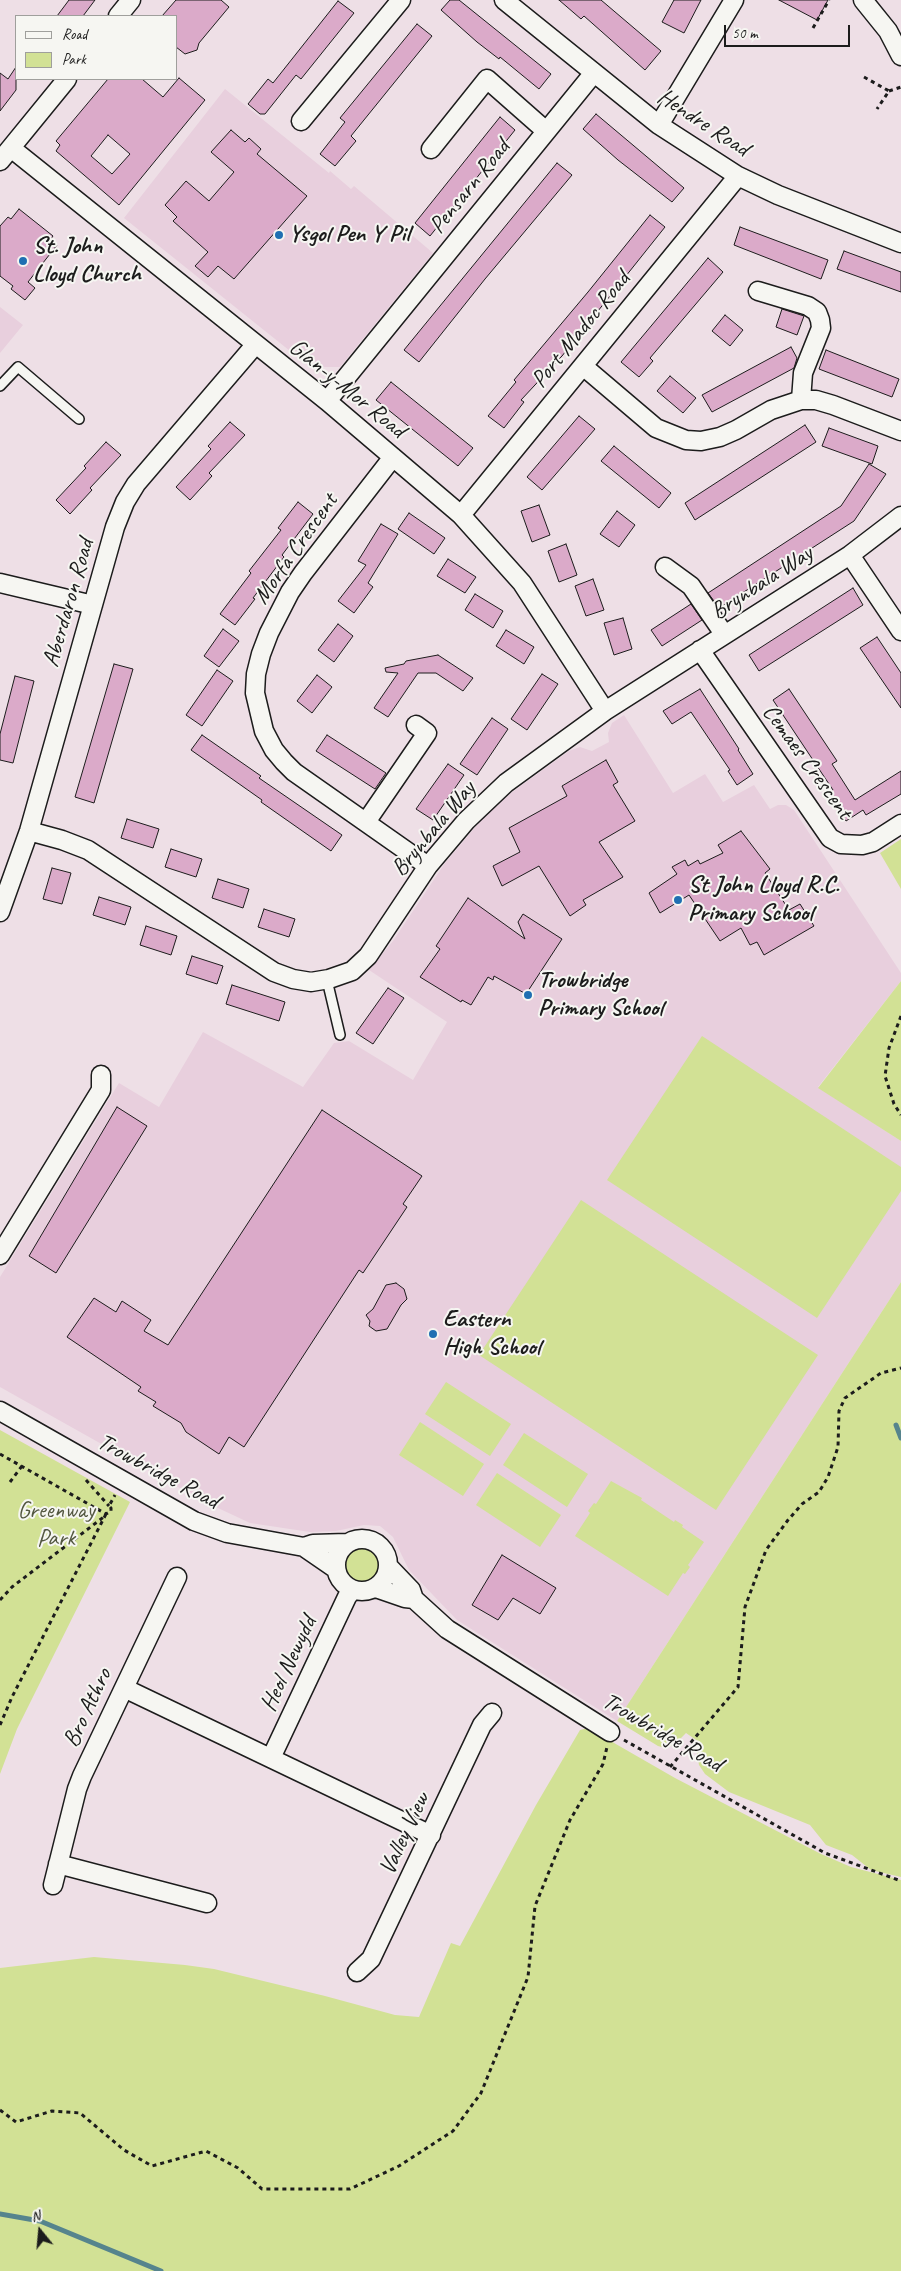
<!DOCTYPE html>
<html>
<head>
<meta charset="utf-8">
<style>
	body { margin:0 }
	#map { position:relative; width:901px; height:2271px; overflow:hidden; background:#eedfe6; font-family:Caveat,sans-serif }
	canvas { display:block }
	.legend { position:absolute; left:15px; top:15px; width:162px; height:65px; box-sizing:border-box; background:#f6f6f2; border:1px solid #9f9f9c; margin:0; padding:6px 9px; list-style:none; font-size:15px; color:#1c1c1c }
	.legend li { display:flex; align-items:center; gap:10px; height:25px }
	.legend b { width:25px; border:1px solid #9f9f9c }
	.north { position:absolute; left:15px; top:2206px; width:50px; height:50px; -webkit-text-stroke:4px #f6f6f2; paint-order:stroke; rotate:343deg; font-size:14px; font-weight:700; line-height:20px; text-align:center; color:#1c1c1c }
	.north::after { content:''; display:block; margin:auto; width:18px; height:22px; background:#1c1c1c; clip-path:polygon(50% 0,100% 100%,50% 72%,0 100%) }
	.scale { position:absolute; left:724px; top:25px; width:126px; height:22px; box-sizing:border-box; border:2px solid #1c1c1c; border-top:0; padding-left:6px; font-size:15px; line-height:18px; white-space:nowrap; color:#1c1c1c; -webkit-text-stroke:4px #f6f6f2; paint-order:stroke }
</style>
</head>
<body>
<div id="map">
<canvas width="901" height="2271"></canvas>
<ul class="legend">
<li><b style="height:6px;background:#f6f6f2"></b>Road</li>
<li><b style="height:14px;background:#d2e195"></b>Park</li>
</ul>
<div class="north">N</div>
<div class="scale">50 m</div>
</div>
<script>
const c = document.querySelector('canvas').getContext('2d');
c.lineJoin = 'round';
function fillPath(path, color) { c.fillStyle = color; c.fill(path, 'evenodd'); }
const poly = rows => new Path2D(rows.map(r => 'M' + r).join(''));
function stroke(path, color, width, dash) { c.strokeStyle = color; c.lineWidth = width; c.lineCap = dash ? 'butt' : 'round'; c.setLineDash(dash || []); c.stroke(path); }
function drawText(font, color, halo, rows, align = 'center') {
  c.font = font + ' Caveat,sans-serif'; c.lineWidth = 4; c.setLineDash([]); c.textBaseline = 'middle'; c.strokeStyle = halo; c.fillStyle = color; for (const [text, x, y, turn = 0] of rows) {
    c.save(); c.translate(x, y); c.rotate((+turn || 0) * Math.PI / 180); c.textAlign = isNaN(turn) ? turn : align; if (halo) c.strokeText(text, 0, 0); c.fillText(text, 0, 0); c.restore();
  }
}
const built = poly([
	[225,89,329,173,330,171,351,189,354,186,433,253,340,367,310,367,124,218],
	[0,307,23,325,0,353],
	[624,715,673,793,705,774,723,802,754,785,770,809,778,805,786,805,794,810,901,973,901,981,818,1087,901,1141,901,1282,617,1721,457,1620,409,1570,393,1537,380,1526,364,1525,336,1531,310,1532,250,1523,203,1501,0,1387,0,1277,119,1083,159,1107,203,1032,303,1087,334,1043,349,1041,413,1080,447,1022,369,970,393,941,445,863,483,818,511,793,569,751,580,747,592,751,609,742,608,733,612,723]
]);
const green = poly([
	[901,839,901,889,880,853],
	[901,981,901,1141,818,1088],
	[702,1036,901,1167,901,1191,817,1318,607,1180],
	[581,1200,818,1355,716,1510,479,1355],
	[901,1282,901,1877,871,1870,852,1855,826,1845,810,1825,729,1792,705,1774,699,1765,697,1753,702,1744,686,1733,675,1744,665,1748,658,1746,617,1721],
	[446,1382,511,1424,490,1456,425,1414],
	[420,1422,484,1464,463,1496,399,1455],
	[0,1430,130,1502,17,1729,0,1774],
	[524,1433,588,1474,567,1507,503,1465],
	[497,1473,561,1515,540,1547,476,1505],
	[611,1481,642,1498,641,1500,674,1522,675,1520,683,1525,682,1527,704,1542,688,1565,690,1567,685,1574,683,1573,668,1596,575,1536,590,1513,588,1511,594,1503,596,1504],
	'346 1565a17 17 0 1 1 34 0a17 17 0 1 1-34 0Z',
	[588,1728,675,1778,821,1854,851,1867,901,1880,901,2271,0,2271,0,1968,94,1957,185,1965,214,1969,325,1996,395,2015,419,2017,451,1943,460,1946,536,1805,580,1730]
]);
const stream = poly([
	[896,1425,901,1438],
	[0,2214,40,2221,161,2271]
]);
const building = poly([
	[69,0,95,0,83,16,57,16,69,0],
	[176,0,221,0,229,7,199,43,197,50,185,54,176,47,176,16,162,16,176,0],
	[450,0,459,0,551,74,539,89,500,57,499,59,477,42,441,10,450,0],
	[559,0,601,0,661,51,645,70,584,16,581,19,559,0],
	[674,0,701,0,684,33,662,22,674,0],
	[779,0,828,0,817,20,779,0],
	[338,1,354,13,301,79,296,75,265,114,260,114,248,104,268,79,273,83,338,1],
	[417,24,432,36,351,136,356,141,335,166,320,154,345,122,340,118,417,24],
	[16,67,16,90,0,111,0,73,8,79,16,67],
	[179,78,205,100,119,205,56,151,60,145,56,141,108,79,142,79,163,97,179,78],
	[108,135,130,154,112,174,91,156,108,135],
	[596,114,684,188,672,202,618,160,583,129,596,114],
	[500,117,515,130,430,236,415,223,500,117],
	[231,130,245,142,249,138,261,149,257,154,307,196,234,279,218,266,208,277,195,266,208,252,173,221,177,217,165,205,186,181,209,201,234,172,211,152,231,130],
	[557,163,572,175,485,279,419,362,404,350,557,163],
	[19,209,53,236,50,240,57,245,28,282,35,288,25,300,11,289,13,286,0,276,0,226,8,217,11,219,19,209],
	[650,215,665,227,562,356,521,400,524,402,504,428,488,416,516,382,514,380,588,292,650,215],
	[740,227,828,260,821,279,734,245,740,227],
	[844,251,901,272,901,292,837,269,844,251],
	[708,258,723,272,650,358,653,361,639,377,621,362,708,258],
	[782,309,804,316,797,335,776,327,782,309],
	[725,315,743,330,730,346,712,331,725,315],
	[791,347,797,358,794,368,712,412,702,395,791,347],
	[826,350,899,379,892,397,819,369,826,350],
	[670,376,696,398,683,413,657,391,670,376],
	[391,382,473,448,458,466,376,400,391,382],
	[579,416,595,429,542,490,527,477,579,416],
	[230,422,245,435,209,473,212,476,190,500,176,487,211,449,208,446,230,422],
	[805,425,816,442,695,520,685,503,805,425],
	[829,428,878,446,872,464,822,446,829,428],
	[106,442,121,455,90,488,92,490,70,514,56,500,86,468,84,466,106,442],
	[614,446,671,493,659,508,601,461,614,446],
	[869,464,886,474,854,521,719,608,708,593,841,506,869,464],
	[298,502,313,514,282,555,284,557,253,598,255,599,235,625,220,614,251,573,249,571,281,530,278,528,298,502],
	[539,505,550,535,532,542,521,511,539,505],
	[617,511,635,525,619,547,600,534,617,511],
	[409,513,445,538,434,554,398,529,409,513],
	[381,524,398,534,368,583,373,587,354,613,338,601,366,565,358,561,381,524],
	[566,544,577,575,559,582,548,551,566,544],
	[448,559,476,577,465,593,437,576,448,559],
	[593,579,604,610,586,616,575,586,593,579],
	[853,588,863,605,759,671,749,655,853,588],
	[475,594,503,611,493,628,465,610,475,594],
	[691,604,702,620,662,646,651,630,691,604],
	[623,618,632,649,614,655,604,623,623,618],
	[338,624,353,636,334,662,318,650,338,624],
	[223,629,239,641,219,667,204,656,223,629],
	[506,630,534,647,524,664,496,646,506,630],
	[877,637,901,673,901,708,860,648,877,637],
	[438,655,473,678,463,691,436,673,418,673,388,717,374,708,398,673,386,672,385,668,404,664,406,661,438,655],
	[114,664,133,669,94,803,75,797,114,664],
	[217,670,233,681,202,726,186,715,217,670],
	[542,674,558,684,527,730,511,719,542,674],
	[317,675,332,687,312,713,297,701,317,675],
	[15,676,34,681,13,763,0,760,0,734,15,676],
	[700,689,739,749,738,750,753,774,737,785,728,771,730,770,691,712,672,724,663,711,700,689],
	[789,689,837,761,832,764,855,800,901,771,901,794,866,815,863,810,846,821,828,794,833,790,773,700,789,689],
	[492,718,508,729,477,775,460,764,492,718],
	[202,735,261,776,259,778,342,835,331,851,261,802,262,800,191,750,202,735],
	[327,735,386,773,375,789,316,751,327,735],
	[606,760,618,782,613,785,635,821,599,842,623,877,583,900,586,905,570,916,539,866,502,886,493,866,520,852,509,828,567,796,562,786,606,760],
	[448,764,464,775,433,820,416,809,448,764],
	[127,819,159,829,153,848,121,838,127,819],
	[741,831,770,869,765,873,789,910,800,904,814,926,764,955,757,942,750,945,741,928,720,941,689,895,660,913,649,893,677,874,672,867,685,860,688,866,698,860,700,864,723,853,718,845,741,831],
	[171,849,202,859,196,877,165,867,171,849],
	[52,868,71,873,62,904,43,899,52,868],
	[218,879,249,889,243,908,212,898,218,879],
	[99,897,131,907,125,925,93,915,99,897],
	[468,898,525,939,518,922,523,914,562,939,526,994,494,976,493,980,488,977,471,1005,462,1000,461,1002,420,977,440,949,436,946,468,898],
	[264,909,295,919,289,937,258,927,264,909],
	[146,926,177,936,171,955,140,945,146,926],
	[192,956,223,966,217,984,186,974,192,956],
	[232,985,285,1002,279,1021,226,1004,232,985],
	[388,988,404,998,373,1044,356,1033,388,988],
	[117,1107,147,1126,56,1273,29,1256,117,1107],
	[322,1110,422,1176,403,1204,407,1207,363,1273,359,1270,244,1447,229,1437,219,1454,186,1432,181,1423,153,1406,156,1402,138,1391,141,1387,67,1337,94,1298,116,1312,122,1301,151,1320,144,1331,168,1345,322,1110],
	[396,1283,404,1289,407,1299,401,1305,387,1329,376,1331,369,1326,370,1321,366,1315,373,1309,386,1285,396,1283],
	[502,1555,556,1588,540,1614,513,1598,498,1620,472,1605,502,1555]
]);
const path = poly([
	[813,28,829,0],
	[864,77,889,91,877,109],
	[889,91,901,87],
	[901,1016,889,1048,885,1076,894,1104,901,1115],
	[0,1454,106,1514,111,1511,111,1508,109,1506,115,1495],
	[86,1480,109,1506],
	[10,1482,22,1466],
	[0,1600,12,1587,105,1516],
	[0,1725,12,1697,106,1514],
	[624,1740,825,1853,901,1881],
	[670,1767,738,1687,745,1607,766,1550,788,1520,802,1504,819,1492,828,1477,838,1447,839,1411,845,1398,881,1373,901,1368],
	[0,2110,16,2122,52,2111,80,2113,124,2150,152,2166,206,2151,238,2168,262,2189,350,2189,399,2166,453,2131,481,2093,528,1977,535,1906,570,1820,603,1764,607,1747]
]);
const service = poly([
	[0,386,18,367,79,419],
	[327,980,340,1035]
]);
const minor = poly([
	[504,0,659,125,738,176,778,195,901,243],
	[863,0,888,31,901,56],
	[118,16,131,0],
	[301,121,401,0],
	[659,125,734,0],
	[11,148,327,401,461,515,522,583,605,711],
	[431,149,487,79,546,131],
	[0,161,67,79],
	[758,291,808,306,817,312,820,320,821,328,803,373,801,400],
	[583,366,656,428,686,440,701,441,720,437,736,430,771,410,801,400,816,400,833,405,901,431],
	[327,401,593,74],
	[393,457,303,573,290,592,269,633,261,654,256,674,255,693,264,731,274,750,284,762,294,772,428,866],
	[461,515,738,176],
	[850,555,901,631],
	[665,567,691,586,724,634],
	[0,583,93,605],
	[700,650,830,838,841,844,862,845,873,842,901,824],
	[366,822,427,733,416,725],
	[29,831,62,840,88,850,274,972,293,979,311,982,329,979,352,971,368,956,428,866,466,821,506,783,605,711,850,555,901,516],
	[0,912,29,831,115,527,125,502,136,484,255,345],
	[0,1255,101,1090,101,1075],
	[0,1411,194,1521,227,1533,304,1547,336,1569],
	'336 1565a26 26 0 1 1 52 0a26 26 0 1 1-52 0Z',
	[304,1547,313,1544,347,1543],
	[389,1567,411,1590,414,1599,447,1629,610,1732],
	[376,1588,405,1598,414,1599],
	[124,1688,431,1835],
	[271,1758,347,1597,352,1590],
	[58,1864,207,1903],
	[53,1885,77,1789,82,1776,177,1577],
	[357,1972,371,1959,482,1725,492,1713]
]);
const markers = [
	[279,235,5,"#1f6fb2"],
	[23,261,5,"#1f6fb2"],
	[678,900,5,"#1f6fb2"],
	[528,995,5,"#1f6fb2"],
	[433,1334,5,"#1f6fb2"]
];
const streetNames = [
	["Hendre Road",703,123,33],
	["Pensarn Road",470,187,-51],
	["Port Madoc Road",581,330,-51],
	["Glan-y-Mor Road",347,389,39],
	["Morfa Crescent",296,549,-55],
	["Brynbala Way",762,583,-33],
	["Aberdaron Road",69,603,-74],
	["Cemaes Crescent",807,762,54],
	["Brynbala Way",434,829,-50],
	["Trowbridge Road",158,1472,28],
	["Heol Newydd",289,1664,-65],
	["Bro Athro",88,1708,-65],
	["Trowbridge Road",662,1733,30],
	["Valley View",405,1834,-65]
];
const poiNames = [
	["Ysgol Pen Y Pil",289,235],
	["St. John",33,247],
	["Lloyd Church",33,275],
	["St John Lloyd R.C.",688,886],
	["Primary School",688,914],
	["Trowbridge",538,981],
	["Primary School",538,1009],
	["Eastern",443,1320],
	["High School",443,1348]
];
const parkNames = [
	["Greenway",56,1511],
	["Park",56,1539]
];
fillPath(built, '#e8cfdd');
fillPath(green, '#d2e195');
stroke(stream, '#56848d', 5);
fillPath(building, '#dbaac9');
stroke(building, '#1c1c1c', 1);
stroke(service, '#1c1c1c', 12);
stroke(minor, '#1c1c1c', 21);
stroke(path, '#1c1c1c', 3, [4, 4]);
stroke(service, '#f6f6f2', 9);
stroke(minor, '#f6f6f2', 18);
for (const [x, y, r, color] of markers) { const dot = new Path2D(); dot.arc(x, y, r, 0, 2 * Math.PI); c.fillStyle = color; c.fill(dot); stroke(dot, '#f6f6f2', 2); }
drawText('24px', '#1c1c1c', '#f6f6f2', streetNames);
drawText('bold 24px', '#1c1c1c', '#f6f6f2', poiNames, 'left');
drawText('24px', '#535740', '#f6f6f2', parkNames);
</script>
</body>
</html>
